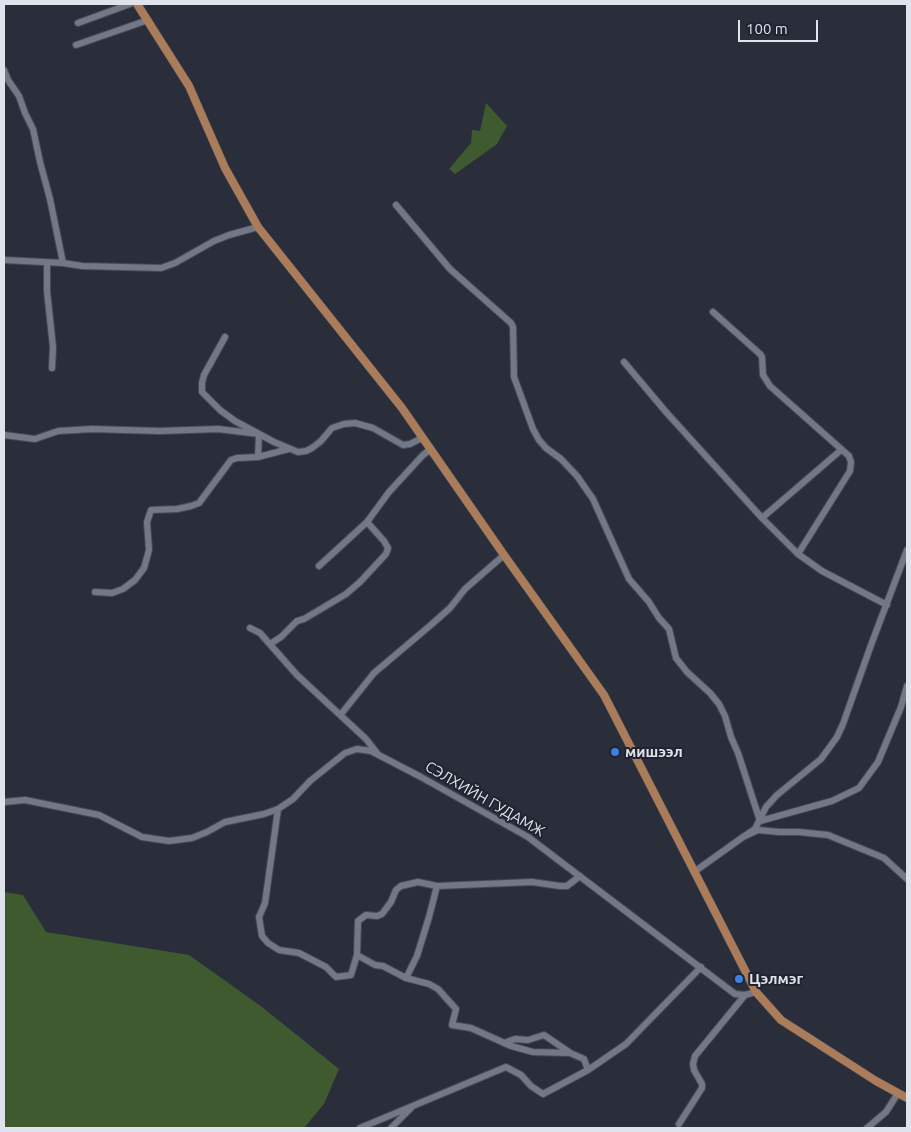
<!DOCTYPE html>
<html>
<head>
<meta charset="utf-8">
<style>
	body { margin:0 }
	#map { position:relative; width:911px; height:1132px; overflow:hidden; background:#2a2e3b; font-family:Ubuntu,sans-serif }
	canvas { display:block }
	.frame { position:absolute; inset:0; border:5px solid #e0e3eb; pointer-events:none }
	.scale { position:absolute; left:738px; top:20px; width:80px; height:22px; box-sizing:border-box; border:2px solid #e0e3eb; border-top:0; padding-left:6px; font-size:15px; line-height:18px; white-space:nowrap; color:#e0e3eb; -webkit-text-stroke:4px #202431; paint-order:stroke }
</style>
</head>
<body>
<div id="map">
<canvas width="911" height="1132"></canvas>
<div class="frame"></div>
<div class="scale">100 m</div>
</div>
<script>
const c = document.querySelector('canvas').getContext('2d');
c.lineJoin = 'round';
function fillPath(path, color) { c.fillStyle = color; c.fill(path, 'evenodd'); }
const poly = rows => new Path2D(rows.map(r => 'M' + r).join(''));
function stroke(path, color, width, dash) { c.strokeStyle = color; c.lineWidth = width; c.lineCap = dash ? 'butt' : 'round'; c.setLineDash(dash || []); c.stroke(path); }
function drawText(font, color, halo, rows, align = 'center') {
  c.font = font + ' Ubuntu,sans-serif'; c.lineWidth = 4; c.setLineDash([]); c.textBaseline = 'middle'; c.strokeStyle = halo; c.fillStyle = color; for (const [text, x, y, turn = 0] of rows) {
    c.save(); c.translate(x, y); c.rotate((+turn || 0) * Math.PI / 180); c.textAlign = isNaN(turn) ? turn : align; if (halo) c.strokeText(text, 0, 0); c.fillText(text, 0, 0); c.restore();
  }
}
const green = poly([
	[486,103,507,126,497,144,455,174,449,169,471,143,472,130,480,131],
	[4,892,23,895,46,932,189,955,262,1007,339,1069,324,1104,304,1128,4,1128]
]);
const minor = poly([
	[78,23,130,4],
	[76,45,148,20],
	[4,70,8,80,19,96,25,113,33,129,40,162,50,199,63,263],
	[396,205,450,269,511,323,513,327,514,377,533,429,539,440,546,448,561,459,577,476,593,499,629,579,649,602,659,618,669,629,676,658,687,672,710,693,719,704,725,716,731,737,738,753,760,821,832,801,859,788,878,762,901,707,907,686],
	[4,260,63,263,82,266,161,268,175,263,214,241,229,235,258,227],
	[47,263,47,291,53,347,52,368],
	[713,312,760,354,762,357,763,375,770,386,849,456,851,462,850,471,798,554],
	[225,337,204,375,202,383,202,392,220,410,235,421,274,442,298,452,306,451,312,448,321,441,332,428,344,424,355,423,373,428,403,445,410,444,422,438],
	[624,362,666,412,762,518,798,554,822,571,887,605],
	[4,435,35,439,58,431,92,429,160,431,218,429,259,434,258,457],
	[762,518,841,450],
	[319,566,367,522,389,492,423,455,431,449],
	[95,592,112,593,123,589,135,580,144,568,149,550,147,522,151,510,177,509,191,506,199,503,231,460,237,458,258,457,289,449],
	[250,628,260,633,297,675,366,739,377,753],
	[270,644,281,637,297,621,304,619,346,594,360,582,386,554,388,548,384,541,367,522],
	[342,713,374,673,432,624,450,608,465,589,504,555],
	[4,802,25,800,99,815,142,837,169,841,192,838,207,832,225,822,264,814,278,809,293,799,310,781,345,753,357,749,371,751,421,777,528,837,735,994,745,995,756,992],
	[278,809,265,903,259,917,262,936,268,943,279,950,299,953,326,967,336,977,351,975,357,955,358,921,366,915,377,916,382,914,391,902,396,890,401,886,418,882,437,886,532,882,560,886,567,886,580,876],
	[743,837,755,829,766,807,777,795,821,759,837,737,843,724,871,645,907,550],
	[694,872,743,837,758,830,779,832,799,832,828,835,884,858,907,879],
	[357,955,375,965,383,966,406,978,417,956,429,917,437,886],
	[406,978,429,984,438,989,456,1009,452,1025,471,1028,511,1046,533,1052,570,1053,584,1059,588,1070],
	[504,1043,515,1039,528,1040,544,1035,569,1052],
	[679,1124,702,1088,702,1084,694,1070,693,1064,695,1056,745,995],
	[360,1128,506,1067,521,1075,531,1086,543,1094,588,1070,626,1044,701,967],
	[391,1128,411,1108],
	[867,1128,886,1112,898,1093]
]);
const major = poly([
	[137,4,189,86,225,168,258,227,402,408,504,555,604,695,756,992,781,1020,876,1081,907,1098]
]);
const markers = [
	[615,752,5,"#3f7fe0"],
	[739,979,5,"#3f7fe0"]
];
const poiNames = [
	["мишээл",625,752],
	["Цэлмэг",749,979]
];
const streetNames = [
	["СЭЛХИЙН ГУДАМЖ",485,799,30]
];
fillPath(green, '#3f5a2f');
stroke(minor, '#484b56', 8);
stroke(major, '#484b56', 9);
stroke(minor, '#737887', 6);
stroke(major, '#ab7c5a', 8);
for (const [x, y, r, color] of markers) { const dot = new Path2D(); dot.arc(x, y, r, 0, 2 * Math.PI); c.fillStyle = color; c.fill(dot); stroke(dot, '#202431', 2); }
drawText('bold 15px', '#e0e3eb', '#202431', poiNames, 'left');
drawText('15px', '#e0e3eb', '#202431', streetNames);
</script>
</body>
</html>
